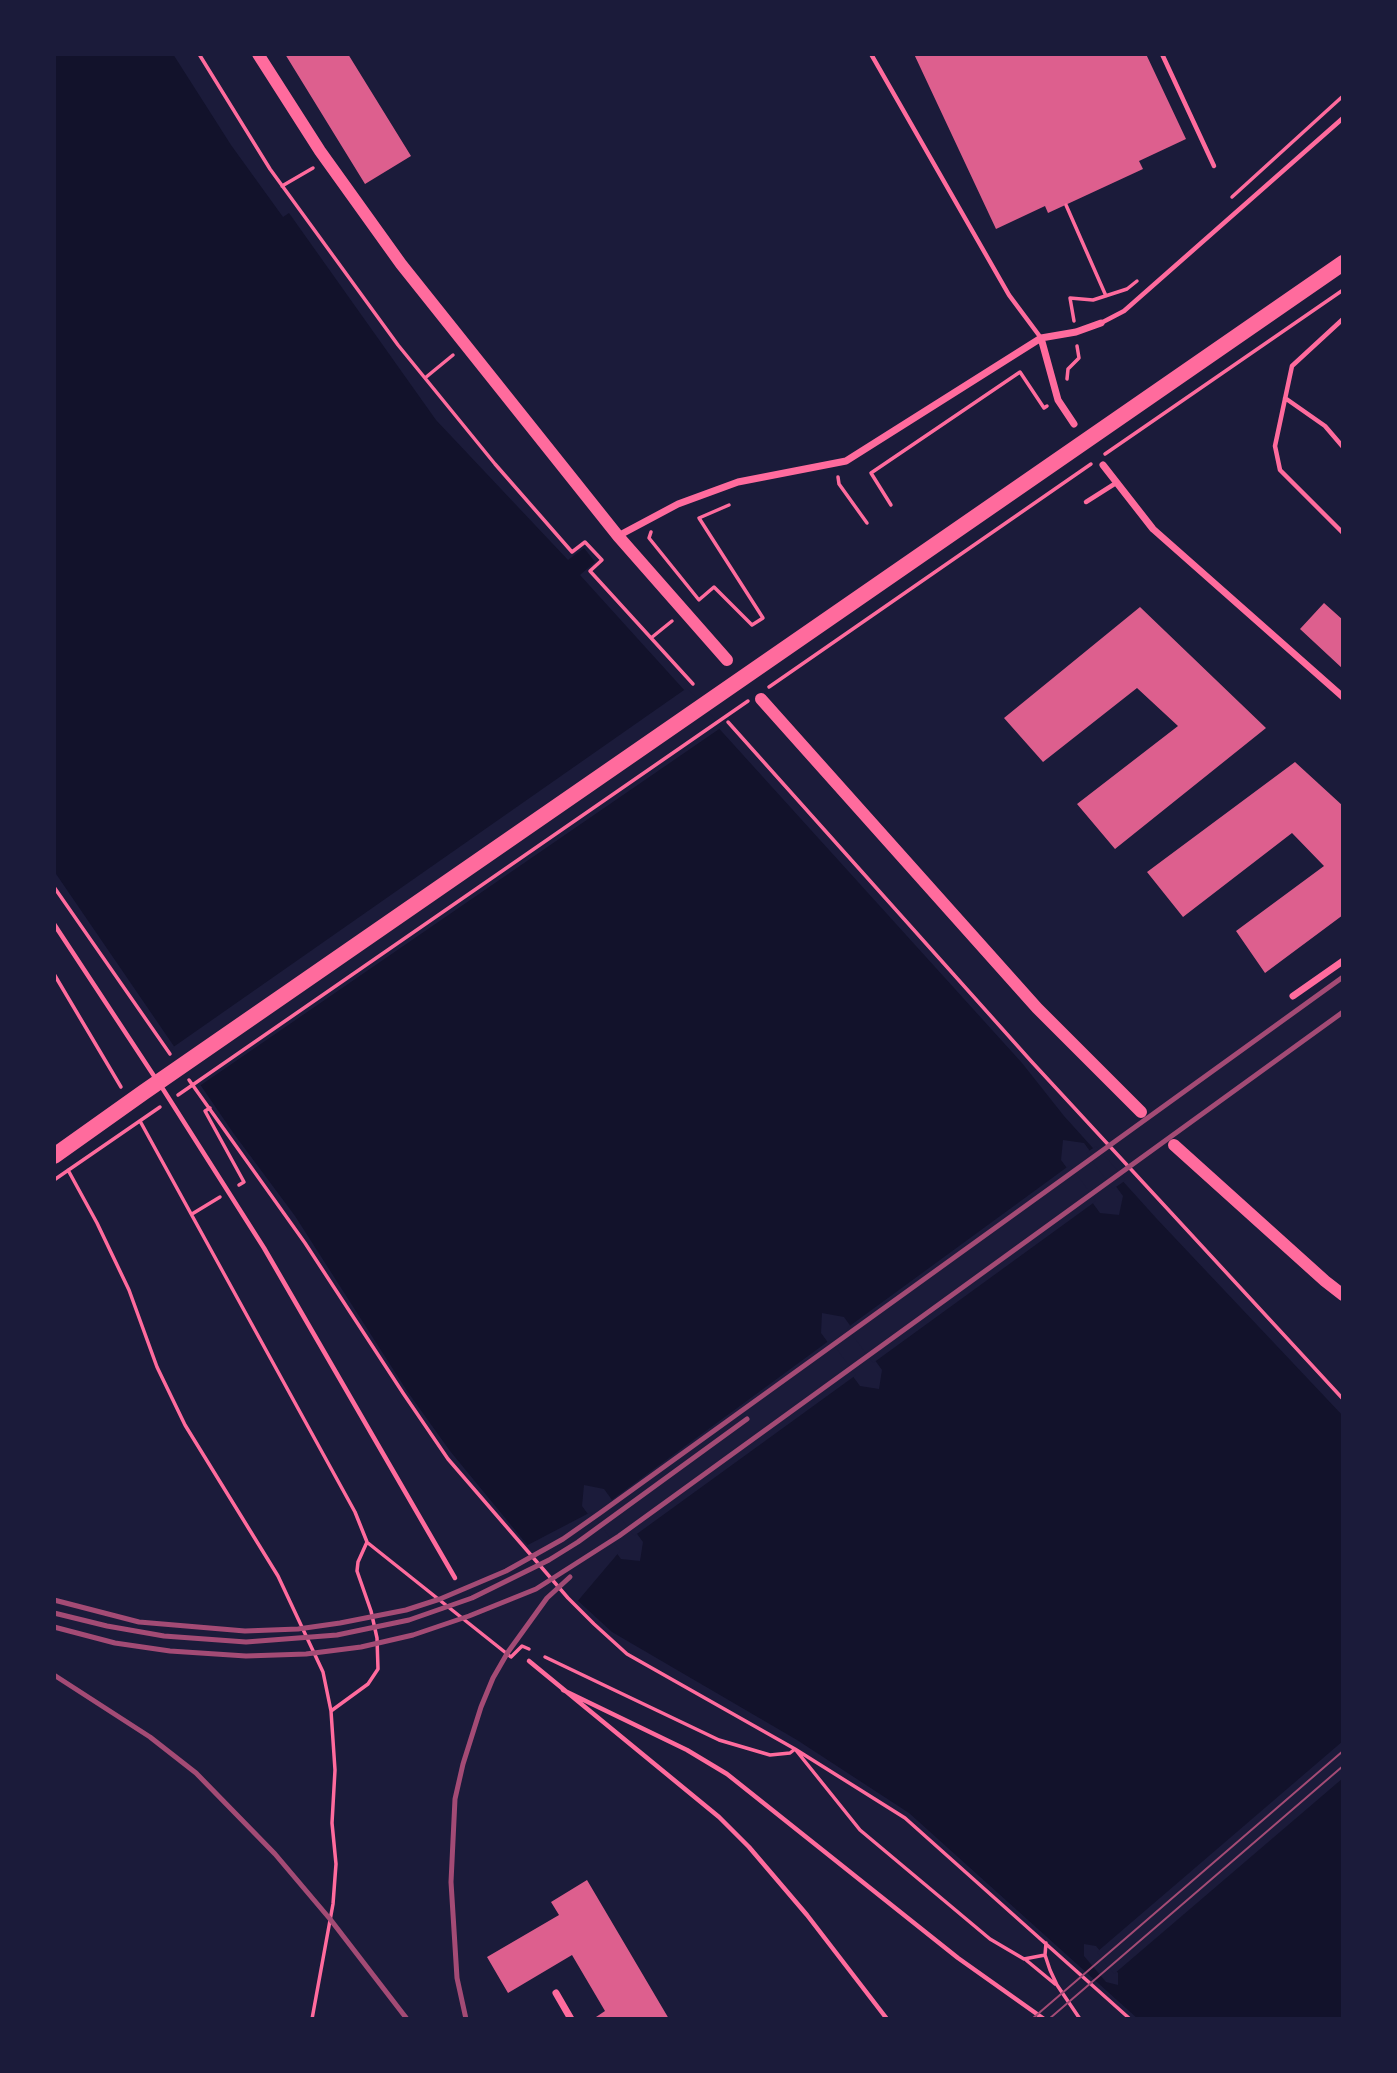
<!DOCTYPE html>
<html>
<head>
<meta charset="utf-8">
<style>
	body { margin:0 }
	#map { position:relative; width:1397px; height:2073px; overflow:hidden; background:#1b1b3a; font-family:"Playfair Display",serif }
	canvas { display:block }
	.frame { position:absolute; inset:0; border:56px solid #1b1b3a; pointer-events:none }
</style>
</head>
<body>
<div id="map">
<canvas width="1397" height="2073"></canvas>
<div class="frame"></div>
</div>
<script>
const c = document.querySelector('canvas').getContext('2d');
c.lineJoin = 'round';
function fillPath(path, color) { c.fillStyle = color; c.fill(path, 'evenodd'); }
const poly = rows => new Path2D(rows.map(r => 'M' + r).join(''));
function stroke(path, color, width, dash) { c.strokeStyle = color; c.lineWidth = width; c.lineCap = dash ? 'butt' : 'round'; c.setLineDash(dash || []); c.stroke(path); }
const water = poly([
	[54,54,173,54,231,145,283,217,289,213,436,420,568,560,584,548,595,562,580,575,1022,1063,1064,1116,1157,1219,1343,1416,1343,2019,1138,2019,909,1813,797,1740,612,1632,576,1599,524,1541,450,1451,407,1391,295,1216,234,1134,54,871],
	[1063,1140,1084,1143,1123,1196,1119,1215,1100,1213,1061,1160],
	[822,1313,844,1317,882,1370,879,1389,860,1386,821,1333],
	[584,1485,604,1489,643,1542,640,1561,621,1559,582,1506],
	[1084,1944,1096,1946,1118,1973,1118,1985,1106,1982,1084,1956]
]);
const pier = poly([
	[687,688,722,727,198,1087,172,1048],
	[1096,1146,1126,1180,1113,1189,1086,1153],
	[1070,1165,1096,1201,873,1363,847,1328],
	[830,1340,856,1375,634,1536,609,1502],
	[591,1512,620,1551,576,1603,524,1547],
	[1343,1741,1343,1778,1114,1974,1097,1952]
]);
const building = poly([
	[285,54,348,54,411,156,365,184],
	[914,54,1146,54,1186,139,1139,161,1143,169,1048,213,1045,206,996,229],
	[1324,603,1343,620,1343,669,1300,629],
	[1140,607,1266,728,1115,849,1077,804,1178,726,1137,688,1043,762,1004,718],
	[1295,762,1343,806,1343,915,1265,973,1236,931,1324,866,1292,833,1183,917,1147,872],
	[587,1880,669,2019,593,2019,605,2011,572,1955,508,1993,487,1957,559,1915,551,1902]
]);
const path = poly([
	[199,54,270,169,398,345,495,464,572,552,585,542,602,560,590,571,693,684],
	[282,186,313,168],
	[1232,197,1343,96],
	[1066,205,1106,296],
	[1074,321,1070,298,1093,300,1127,289,1137,281],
	[425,378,453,355],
	[1067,379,1068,369,1079,358,1077,346],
	[1105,454,1343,290],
	[838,477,839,484,867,523],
	[891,505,871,473,1020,372,1044,408,1047,406],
	[651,532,649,538,699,600],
	[700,599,714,587,752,625,763,618,699,518,729,505],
	[651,638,672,621],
	[769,687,1091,464],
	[728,722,1031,1061,1343,1399],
	[54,887,170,1054],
	[54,974,121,1087],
	[189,1080,305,1243,403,1393,448,1459,568,1598,594,1624,627,1654,795,1749,905,1818,1130,2019],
	[178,1095,748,701],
	[210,1108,205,1111,244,1182,239,1185],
	[140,1121,355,1512,367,1542,358,1562,357,1571,371,1611,377,1638,378,1669,368,1684,331,1711],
	[68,1170,97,1223,129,1290,157,1367,185,1425,278,1576,323,1672,331,1711,335,1770,332,1823,336,1864,333,1904,312,2019],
	[54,1180,160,1107],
	[192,1214,220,1197],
	[368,1543,511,1657,522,1646,529,1649],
	[545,1657,719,1740,770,1755,790,1753,795,1749,860,1830,990,1939,1024,1959,1045,1955],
	[1046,1943,1045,1955,1050,1970,1057,1985,1080,2019],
	[1026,1960,1055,1984]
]);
const service = poly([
	[871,54,1009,295,1041,338],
	[1162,54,1214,166],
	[1343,319,1292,366,1275,446,1280,470,1343,533],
	[1101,323,1124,311,1343,118],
	[1285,398,1325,426,1343,447],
	[1086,502,1116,483],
	[54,924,156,1079],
	[161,1086,264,1248,455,1578],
	[529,1661,719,1817,749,1847,807,1915,887,2019],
	[563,1690,687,1750,727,1774,958,1958,1044,2019]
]);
const minor = poly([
	[1041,338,1058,400,1074,424],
	[1103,465,1153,529,1343,697],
	[618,536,678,504,738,482,846,461,1041,338,1076,332,1101,323],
	[1293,996,1343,961],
	[556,1993,571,2019]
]);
const tertiary = poly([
	[258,54,320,151,401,264,618,536,727,660],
	[761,699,1037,1008,1141,1112],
	[1174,1145,1325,1281,1343,1295]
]);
const primary = poly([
	[54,1156,144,1092,1343,263]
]);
const tram = poly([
	[1032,2019,1343,1751],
	[1049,2019,1343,1766]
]);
const rail = poly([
	[54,1600,139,1622,245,1631,298,1629,340,1623,406,1610,440,1599,506,1571,563,1539,600,1513,1343,977],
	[54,1613,107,1626,164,1636,246,1642,337,1635,409,1620,472,1598,549,1560,578,1542,747,1419],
	[54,1627,115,1643,170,1651,246,1656,306,1654,361,1647,413,1635,469,1616,536,1589,619,1536,1343,1012],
	[54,1675,150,1737,196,1773,275,1854,330,1919,407,2019],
	[466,2019,457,1978,451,1882,455,1799,463,1764,481,1707,493,1678,508,1652,547,1598,570,1577]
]);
fillPath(water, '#12122b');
fillPath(pier, '#1b1b3a');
fillPath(building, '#dd5f8e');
stroke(path, '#ff6b9d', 3.5);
stroke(service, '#ff6b9d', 4.5);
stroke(minor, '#ff6b9d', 7);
stroke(tertiary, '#ff6b9d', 12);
stroke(primary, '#ff6b9d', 16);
stroke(tram, '#a44b75', 2);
stroke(rail, '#a44b75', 5);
</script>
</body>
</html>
